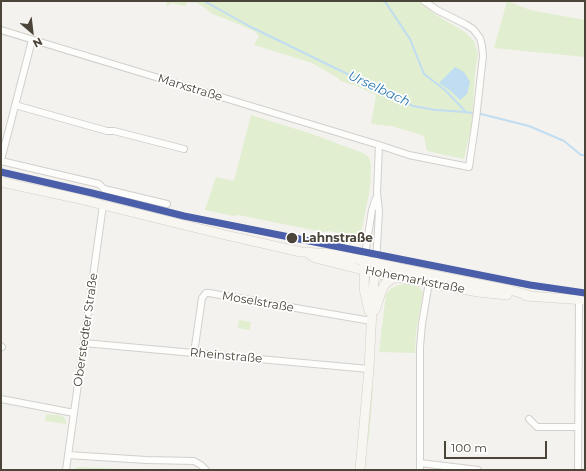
<!DOCTYPE html>
<html>
<head>
<meta charset="utf-8">
<style>
	body { margin:0 }
	#map { position:relative; width:586px; height:471px; overflow:hidden; background:#f4f2ee; font-family:Montserrat,sans-serif }
	canvas { display:block }
	.frame { position:absolute; inset:0; border:2px solid #4b4439; pointer-events:none }
	.north { position:absolute; left:12px; top:12px; width:40px; height:40px; -webkit-text-stroke:3px #fff; paint-order:stroke; rotate:152deg; font-size:11px; font-weight:700; line-height:16px; text-align:center; color:#4b4439 }
	.north::after { content:''; display:block; margin:auto; width:14px; height:18px; background:#4b4439; clip-path:polygon(50% 0,100% 100%,50% 72%,0 100%) }
	.scale { position:absolute; left:444px; top:441px; width:103px; height:18px; box-sizing:border-box; border:2px solid #4b4439; border-top:0; padding-left:5px; font-size:12px; line-height:14px; white-space:nowrap; color:#4b4439; -webkit-text-stroke:3px #fff; paint-order:stroke }
</style>
</head>
<body>
<div id="map">
<canvas width="586" height="471"></canvas>
<div class="frame"></div>
<div class="north">N</div>
<div class="scale">100 m</div>
</div>
<script>
const c = document.querySelector('canvas').getContext('2d');
c.lineJoin = 'round';
function fillPath(path, color) { c.fillStyle = color; c.fill(path, 'evenodd'); }
const poly = rows => new Path2D(rows.map(r => 'M' + r).join(''));
function stroke(path, color, width, dash) { c.strokeStyle = color; c.lineWidth = width; c.lineCap = dash ? 'butt' : 'round'; c.setLineDash(dash || []); c.stroke(path); }
function drawText(font, color, halo, rows, align = 'center') {
  c.font = font + ' Montserrat,sans-serif'; c.lineWidth = 3.5; c.setLineDash([]); c.textBaseline = 'middle'; c.strokeStyle = halo; c.fillStyle = color; for (const [text, x, y, turn = 0] of rows) {
    c.save(); c.translate(x, y); c.rotate((+turn || 0) * Math.PI / 180); c.textAlign = isNaN(turn) ? turn : align; if (halo) c.strokeText(text, 0, 0); c.fillText(text, 0, 0); c.restore();
  }
}
const green = poly([
	[166,1,418,1,436,15,465,32,474,41,478,54,475,72,472,122,464,159,427,151,424,136,392,126,371,124,376,95,357,86,341,81,338,78,312,63,254,45,259,36,254,31,231,21,212,14,205,8,197,3,188,2,185,6,171,3,167,7],
	[507,1,530,10,585,20,585,57,494,48],
	[251,115,312,134,363,153,369,157,371,166,370,189,360,238,329,231,323,232,238,215,234,216,205,210,216,177,234,181],
	[406,284,419,287,423,292,416,332,415,353,379,352,386,294,392,288,398,285],
	[239,320,251,322,250,330,238,328],
	[371,386,373,388,369,439,368,439],
	[46,414,59,415,64,417,66,421,66,424,45,421],
	[79,467,149,470,73,470]
]);
const water = poly([
	[455,67,464,72,470,82,467,94,460,100,451,91,439,83]
]);
const stream = poly([
	[204,1,249,26,413,106,436,110,465,112,481,114,529,126,564,141,581,155,585,155],
	[383,1,386,3,410,39,424,74,445,90,465,111]
]);
const street = poly([
	[1,30,379,145],
	[15,105,107,131,114,131,184,149],
	[1,160,32,40],
	[1,161,99,184,104,189,167,204],
	[365,261,366,248,372,210,376,198],
	[376,263,379,211,377,192,379,145,409,155,469,167,476,119,483,56,482,46,480,38,473,29,465,24,437,10,424,1],
	[84,343,369,369],
	[1,346,2,347],
	[194,353,202,298,206,293,209,293,371,321],
	[1,399,74,413],
	[529,419,537,427,578,427],
	[68,455,146,460,194,461,201,465,206,470],
	[420,463,478,470],
	[66,470,103,205],
	[420,470,420,347,422,324,429,282],
	[578,470,579,300]
]);
const secondary = poly([
	[1,182,80,199,103,205,221,234,301,252,333,254,428,274,510,290,531,296],
	[310,255,315,258,375,273,478,292,507,295],
	[365,264,364,289,369,311],
	[526,296,585,300],
	[375,310,382,289,385,284,390,280,398,276],
	[360,470,369,369,373,289,376,267]
]);
const metro1 = poly([
	[1,172,92,193,184,216,530,285,585,293]
]);
const markers = [
	[292,238,6,"#4b4439"]
];
const streetNames = [
	["Marxstraße",190,88,17],
	["Hohemarkstraße",415,280,11],
	["Moselstraße",258,302,10],
	["Oberstedter Straße",86,330,-82],
	["Rheinstraße",226,356,5]
];
const stopNames = [
	["Lahnstraße",302,238]
];
const waterNames = [
	["Urselbach",379,89,25]
];
fillPath(green, '#e1eecf');
fillPath(water, '#c0ddf1');
stroke(stream, '#c0ddf1', 2);
stroke(street, '#d2d0cb', 8);
stroke(secondary, '#d3cfc5', 10);
stroke(street, '#fdfdfc', 6);
stroke(secondary, '#f7f6f1', 9);
stroke(metro1, '#4a5eaa', 7);
for (const [x, y, r, color] of markers) { const dot = new Path2D(); dot.arc(x, y, r, 0, 2 * Math.PI); c.fillStyle = color; c.fill(dot); stroke(dot, '#fff', 1.5); }
drawText('12px', '#4b4439', '#fff', streetNames);
drawText('bold 12px', '#4b4439', '#fff', stopNames, 'left');
drawText('italic 13px', '#2e7ab2', '#fff', waterNames);
</script>
</body>
</html>
